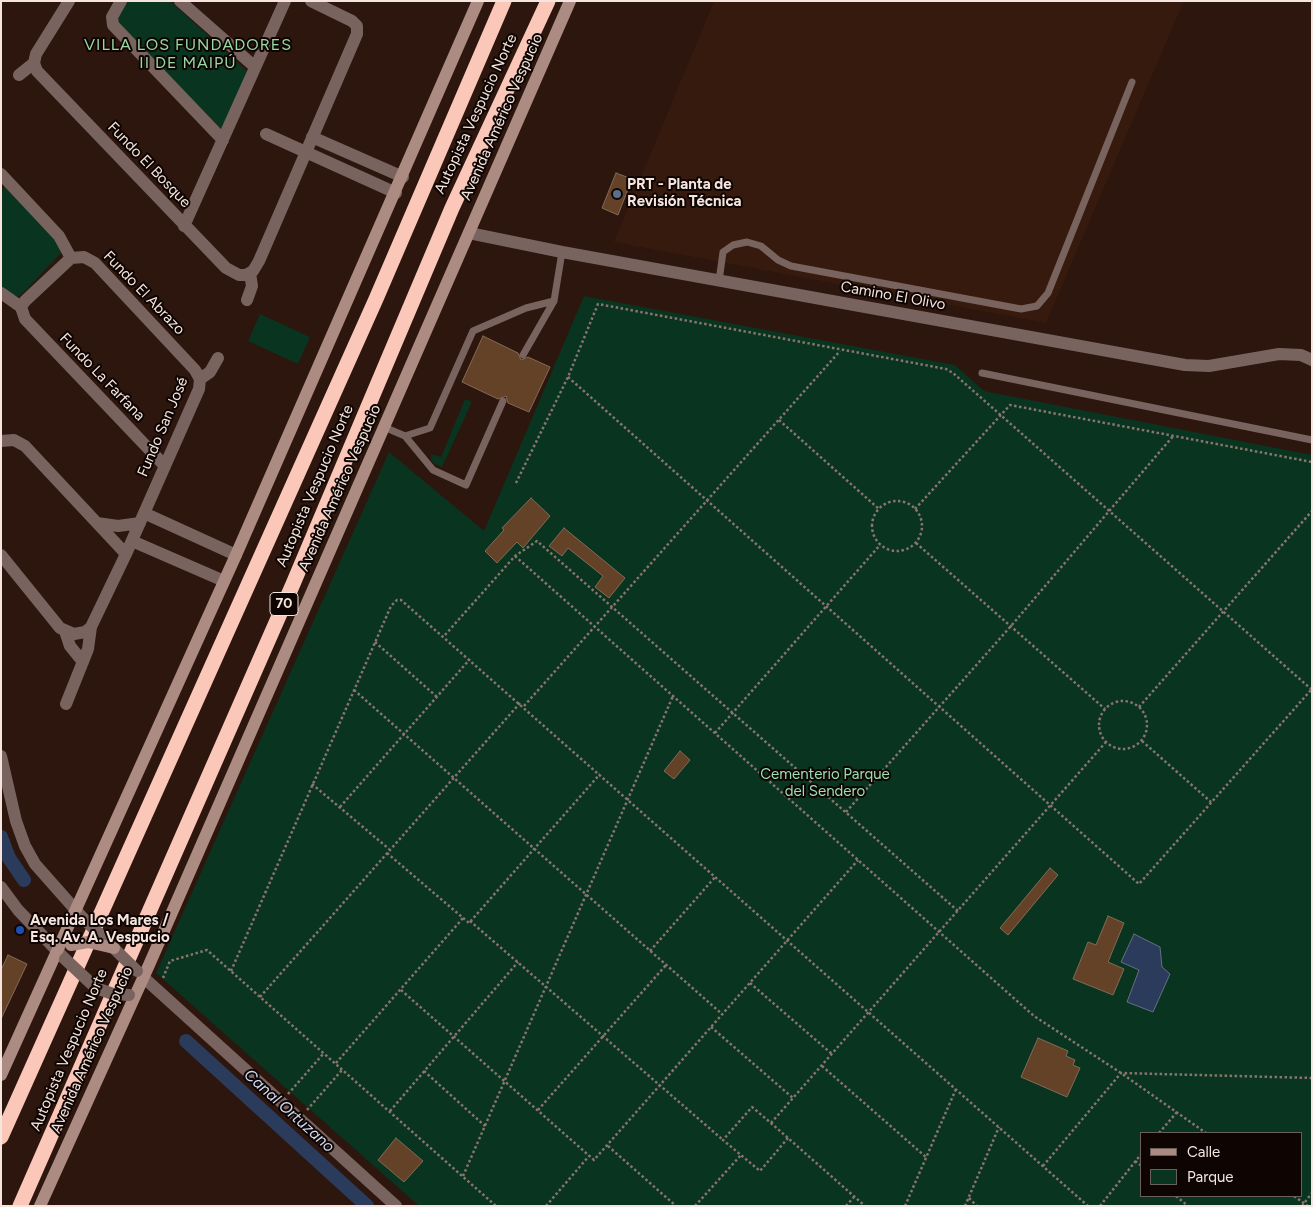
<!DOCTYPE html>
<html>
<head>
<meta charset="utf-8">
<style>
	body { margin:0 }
	#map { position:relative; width:1313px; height:1207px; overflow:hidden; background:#2d160d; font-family:Figtree,sans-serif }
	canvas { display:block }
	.frame { position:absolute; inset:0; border:2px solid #f5e5de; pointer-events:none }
	.legend { position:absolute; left:1140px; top:1132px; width:162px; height:65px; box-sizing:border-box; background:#0e0503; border:1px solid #6a5f5b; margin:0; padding:6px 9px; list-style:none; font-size:15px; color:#f5e5de }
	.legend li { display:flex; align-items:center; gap:10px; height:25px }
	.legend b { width:25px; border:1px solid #6a5f5b }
</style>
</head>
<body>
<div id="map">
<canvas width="1313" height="1207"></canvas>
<div class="frame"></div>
<ul class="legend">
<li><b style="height:6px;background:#ac8b83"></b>Calle</li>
<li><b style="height:14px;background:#09341f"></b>Parque</li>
</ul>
</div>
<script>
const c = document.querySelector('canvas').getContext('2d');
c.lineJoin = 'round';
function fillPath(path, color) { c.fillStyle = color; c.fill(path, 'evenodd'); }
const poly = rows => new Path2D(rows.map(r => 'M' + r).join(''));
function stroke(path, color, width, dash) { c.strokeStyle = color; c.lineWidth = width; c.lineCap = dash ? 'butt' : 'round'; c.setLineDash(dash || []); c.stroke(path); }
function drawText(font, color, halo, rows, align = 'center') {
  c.font = font + ' Figtree,sans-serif'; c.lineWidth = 4; c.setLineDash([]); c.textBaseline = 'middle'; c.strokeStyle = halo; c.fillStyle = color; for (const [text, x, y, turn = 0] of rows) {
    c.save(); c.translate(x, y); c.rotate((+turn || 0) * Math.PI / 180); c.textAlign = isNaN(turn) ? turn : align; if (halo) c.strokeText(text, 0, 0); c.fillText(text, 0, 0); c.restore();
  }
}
const built = poly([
	[714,1,1184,1,1046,323,614,242]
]);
const green = poly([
	[126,1,170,1,246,70,247,72,222,130,119,25,117,15],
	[5,187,56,240,62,252,22,294,16,297,9,294,1,287,1,191],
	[584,296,955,365,984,391,1312,455,1312,1206,419,1206,156,973,389,452,484,531],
	[1142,1133,1302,1133,1302,1196,1142,1196],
	[260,314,310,337,298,364,248,341],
	[465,399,472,402,442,467,435,464,431,460,431,454,441,457]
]);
const water = poly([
	[1134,934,1160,947,1162,967,1170,974,1153,1012,1127,1002,1139,970,1121,962,1134,934]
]);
const canal = poly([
	[1,837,9,858,24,880],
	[186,1041,367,1206]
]);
const building = poly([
	[616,173,632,179,618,215,602,208,616,173],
	[483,336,518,353,521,360,528,357,550,367,529,412,508,403,506,396,498,399,462,382,483,336],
	[531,498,550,516,523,548,517,542,497,563,485,551,504,530,502,528,531,498],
	[564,528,625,578,609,598,595,587,603,576,568,548,562,556,549,546,564,528],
	[680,751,690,760,674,779,664,771,680,751],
	[1050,868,1058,875,1008,935,1000,928,1050,868],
	[1108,916,1124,923,1108,962,1124,969,1113,995,1073,979,1088,942,1096,945,1108,916],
	[8,955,27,964,1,1019,1,970,8,955],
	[1038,1038,1068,1051,1066,1056,1075,1060,1073,1065,1080,1068,1067,1097,1021,1077,1038,1038],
	[396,1138,423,1161,404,1182,378,1160,396,1138]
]);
const path = poly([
	[568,377,1139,884,1311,690],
	[779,420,879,509],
	[516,483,568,377,598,304,946,369,953,373,1311,689],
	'872 526a25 25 0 1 1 50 0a25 25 0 1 1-50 0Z',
	[915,509,1010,405,1312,462],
	[916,543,1105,709],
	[515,556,1034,1016,1121,1073,1206,1133],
	[445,635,515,556,537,541,958,911],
	[375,642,437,697],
	[354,690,722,1014],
	'1099 725a24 24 0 1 1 48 0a24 24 0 1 1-48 0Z',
	[524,706,840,351],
	[1139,707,1312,511],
	[715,733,880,545],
	[1142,741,1211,802],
	[312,784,389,849],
	[340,807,470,659],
	[846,812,1011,626,1174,435],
	[387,853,469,923,600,774],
	[470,921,723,1140],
	[650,951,716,876],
	[231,971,391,606,397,600,401,600,1088,1206],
	[163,978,170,961,207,950,496,1206],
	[750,983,832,1054],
	[401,990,594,1160,858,860],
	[260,997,520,703],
	[711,1027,793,1098],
	[336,1063,463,918],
	[822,1066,927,1158],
	[424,1071,485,1126],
	[288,1094,324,1053],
	[307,1110,342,1070],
	[538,1110,666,965],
	[390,1111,518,962],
	[771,1123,1106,742],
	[1159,1133,1177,1112],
	[788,1138,760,1171,723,1140,752,1107,771,1123,865,1206],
	[608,1146,676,1206],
	[1135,1161,1142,1166],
	[1043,1166,1121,1073,1312,1078],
	[463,1176,673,696],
	[1176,1196,1188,1206],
	[1294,1196,1308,1206],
	[969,1198,977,1206],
	[546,1206,589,1156],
	[695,1206,741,1155],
	[846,1206,854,1197],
	[905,1206,956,1089],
	[965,1206,999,1127],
	[1100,1206,1142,1153],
	[1302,1206,1312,1193]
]);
const service = poly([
	[719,281,723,252,733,245,747,242,761,246,778,260,791,266,1021,309,1037,306,1048,293,1132,82],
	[523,355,554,301,562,252],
	[982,373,1312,440],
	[384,427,405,436,433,470,466,485,503,401],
	[405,436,430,428,473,331,526,308,554,301]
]);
const minor = poly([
	[121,1,112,17,113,25,223,140],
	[180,1,255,67],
	[34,63,37,71,226,268,239,275,246,275,253,271,259,261,357,34,357,26,352,21,311,1],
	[19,75,34,63,36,54,69,1],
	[266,134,396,193],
	[312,137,403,177],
	[1,174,59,236,71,258],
	[184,226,285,1],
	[469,233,562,252,1185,365,1209,366,1279,354,1301,355,1312,360],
	[1,293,21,307],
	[247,300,252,286,250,273],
	[200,379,210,372,218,358],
	[1,441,14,440,25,446,126,554],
	[144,513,236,555],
	[97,523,118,526,140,523],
	[132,541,224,581],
	[1,555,60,628,74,634,85,632,91,627,126,554,199,389,200,379,195,370,95,263,84,257,71,258,25,301,21,307,25,319,165,466],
	[65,631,70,646,83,662],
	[66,704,88,649,91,627],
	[143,977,396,1206]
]);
const tertiary = poly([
	[1,756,16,821,25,846,35,864,81,916],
	[1,887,18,910,64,958]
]);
const secondary = poly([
	[1,1075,236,555,478,1],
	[40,1206,149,965,570,1]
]);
const motorway = poly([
	[1,1137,376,299,504,1],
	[20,1206,293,584,452,208,548,1]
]);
const tertiaryBridge = poly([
	[83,918,137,971],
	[65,959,96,988,113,994,129,995]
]);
const secondaryBridge = poly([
	[71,945,88,942,114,948]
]);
const markers = [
	[617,194,5,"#5c6f8a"],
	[20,930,5,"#1a4fb4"]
];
const shields = [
	[284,604,28]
];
const shieldNames = [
	["70",284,604]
];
const streetNames = [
	["Autopista Vespucio Norte",476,114,-65],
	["Avenida Américo Vespucio",502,117,-66],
	["Fundo El Bosque",149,165,46],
	["Fundo El Abrazo",144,293,46],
	["Camino El Olivo",893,296,10],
	["Fundo La Farfana",102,377,46],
	["Fundo San José",163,427,-67],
	["Autopista Vespucio Norte",315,486,-67],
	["Avenida Américo Vespucio",340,488,-66],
	["Autopista Vespucio Norte",69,1050,-67],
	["Avenida Américo Vespucio",92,1050,-66]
];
const poiNames = [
	["PRT - Planta de",627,185],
	["Revisión Técnica",627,202],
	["Avenida Los Mares /",30,921],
	["Esq. Av. A. Vespucio",30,938]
];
const parkNames = [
	["Cementerio Parque",825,775],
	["del Sendero",825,792]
];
const neighbourhoodNames = [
	["VILLA LOS FUNDADORES",188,45],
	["II DE MAIPÚ",188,63]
];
const waterNames = [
	["Canal Ortuzano",289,1111,42]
];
fillPath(built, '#371a0e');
fillPath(green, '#09341f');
fillPath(water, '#2a3b5c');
stroke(water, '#676e83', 1);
stroke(canal, '#2a3b5c', 14);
fillPath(building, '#644228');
stroke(building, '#826a58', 1);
stroke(path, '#89756d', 2.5, [2.5, 2.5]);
stroke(service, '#78635e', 7);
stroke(minor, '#78635e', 12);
stroke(tertiary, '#78635e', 12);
stroke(secondary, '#ac8b83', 12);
stroke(motorway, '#fac7b9', 15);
stroke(tertiaryBridge, '#78635e', 12);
stroke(secondaryBridge, '#ac8b83', 12);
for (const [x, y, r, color] of markers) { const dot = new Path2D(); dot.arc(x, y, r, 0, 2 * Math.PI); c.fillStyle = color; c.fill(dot); stroke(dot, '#0e0503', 2); }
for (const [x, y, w] of shields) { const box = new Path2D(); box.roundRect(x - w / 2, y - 11.5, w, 23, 4); c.fillStyle = '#0e0503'; c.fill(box); stroke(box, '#f5e5de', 1); }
drawText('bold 14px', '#f5e5de', null, shieldNames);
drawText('15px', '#f5e5de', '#0e0503', streetNames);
drawText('bold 15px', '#f5e5de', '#0e0503', poiNames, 'left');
drawText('15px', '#9adfb5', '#0e0503', parkNames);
c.letterSpacing = '1px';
drawText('16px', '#99d9a2', '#0e0503', neighbourhoodNames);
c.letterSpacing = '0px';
drawText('italic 16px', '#cedbf4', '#0e0503', waterNames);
</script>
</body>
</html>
